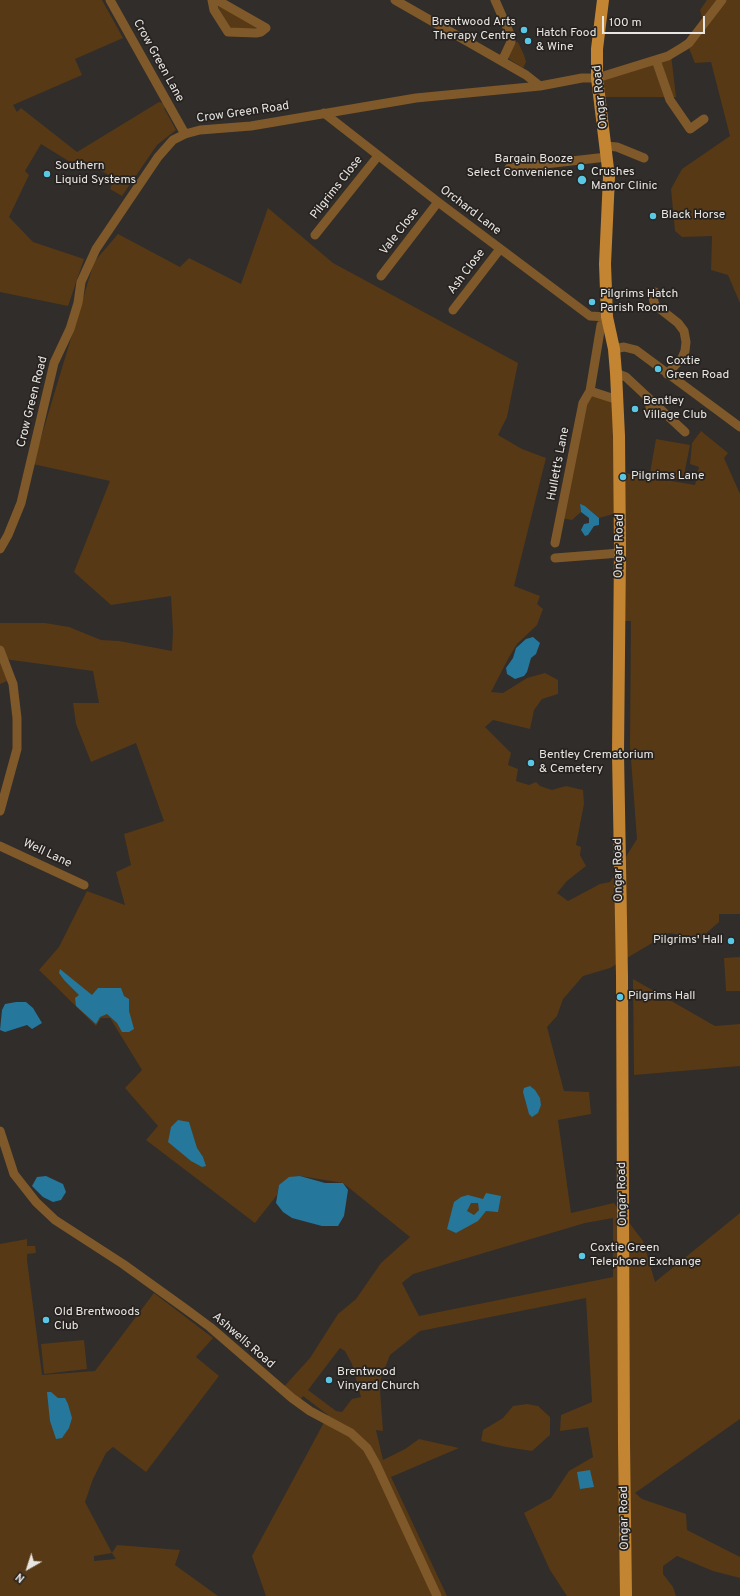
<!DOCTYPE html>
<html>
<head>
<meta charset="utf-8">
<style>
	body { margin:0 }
	#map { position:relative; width:740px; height:1596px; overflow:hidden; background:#312d2a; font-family:Overpass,sans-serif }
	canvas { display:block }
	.north { position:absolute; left:8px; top:1548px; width:40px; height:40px; -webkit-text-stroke:3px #272320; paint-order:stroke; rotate:219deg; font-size:11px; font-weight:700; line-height:16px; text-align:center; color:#e8e6e3 }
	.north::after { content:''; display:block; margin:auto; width:14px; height:18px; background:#e8e6e3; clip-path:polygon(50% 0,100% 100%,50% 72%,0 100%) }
	.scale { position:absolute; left:602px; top:16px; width:103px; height:18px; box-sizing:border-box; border:2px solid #e8e6e3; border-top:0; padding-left:5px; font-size:12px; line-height:14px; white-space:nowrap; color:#e8e6e3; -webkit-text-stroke:3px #272320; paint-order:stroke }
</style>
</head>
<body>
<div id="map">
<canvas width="740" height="1596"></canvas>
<div class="north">N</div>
<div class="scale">100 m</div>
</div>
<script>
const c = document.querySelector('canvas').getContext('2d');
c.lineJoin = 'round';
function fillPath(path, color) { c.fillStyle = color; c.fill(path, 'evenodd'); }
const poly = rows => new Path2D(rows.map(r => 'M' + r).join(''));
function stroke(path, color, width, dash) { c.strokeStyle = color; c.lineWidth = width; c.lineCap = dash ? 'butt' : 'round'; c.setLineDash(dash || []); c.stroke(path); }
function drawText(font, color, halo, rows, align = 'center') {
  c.font = font + ' Overpass,sans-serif'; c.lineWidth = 3.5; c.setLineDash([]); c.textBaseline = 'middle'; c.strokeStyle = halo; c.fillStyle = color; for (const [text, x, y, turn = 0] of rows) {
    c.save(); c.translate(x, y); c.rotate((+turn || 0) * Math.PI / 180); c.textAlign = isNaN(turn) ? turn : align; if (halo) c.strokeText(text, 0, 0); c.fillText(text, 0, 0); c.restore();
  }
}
const green = poly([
	[0,0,102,0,123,38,75,59,82,75,13,105,17,112,21,108,77,152,159,102,169,105,164,108,176,130,157,145,122,196,110,189,114,178,83,161,75,165,41,144,25,171,29,175,9,217,33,242,84,259,68,306,0,292],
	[707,0,740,0,740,303,728,275,711,270,712,236,682,237,675,231,671,189,682,169,730,136,711,62,695,63,688,46,704,24,700,10],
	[219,6,259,28,229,31,217,7],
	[518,42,524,55,526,62,523,68,509,59,508,54,512,43],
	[671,54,676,97,600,97,597,78],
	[268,208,333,263,518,363,507,417,498,435,522,449,546,458,514,586,540,596,537,604,543,609,537,625,517,644,508,659,491,692,503,693,527,678,545,673,558,680,558,694,542,699,534,710,530,729,493,720,485,727,511,753,508,765,518,769,516,781,529,785,536,782,540,786,552,790,566,786,583,790,584,804,576,845,581,847,580,855,586,866,567,881,557,893,568,901,600,884,610,882,637,839,630,746,631,621,619,621,620,512,599,518,585,506,580,505,581,512,572,520,561,518,590,391,618,400,625,473,695,485,699,467,690,464,692,443,701,431,728,453,724,458,740,494,740,914,719,914,719,922,701,938,669,933,610,968,583,976,563,999,557,1016,547,1027,564,1091,589,1092,591,1114,558,1120,571,1213,614,1203,643,1241,655,1282,740,1213,740,1419,635,1493,642,1499,686,1514,687,1530,740,1557,740,1578,713,1571,677,1556,663,1566,663,1574,673,1587,676,1596,567,1596,550,1570,524,1513,551,1498,569,1471,593,1457,588,1427,560,1431,561,1415,592,1402,586,1298,420,1331,390,1355,381,1378,380,1391,383,1431,376,1430,383,1460,405,1449,419,1439,459,1448,391,1477,447,1596,266,1596,252,1556,328,1415,303,1396,298,1403,281,1390,310,1358,338,1314,356,1299,381,1263,410,1237,343,1183,300,1176,279,1185,277,1195,255,1223,146,1140,158,1126,125,1088,142,1070,110,1018,101,1018,96,1026,39,970,59,947,87,891,125,905,116,872,131,865,124,834,164,821,136,743,91,762,76,724,73,703,99,703,93,671,4,659,12,679,0,684,0,623,45,623,69,627,101,640,119,641,172,651,173,631,171,596,111,605,74,572,110,481,33,464,94,262,118,234,180,267,189,258,241,284],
	[613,1218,613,1277,419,1316,402,1283,413,1274,585,1223],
	[340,1348,345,1351,352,1364,361,1397,352,1399,342,1412,336,1411,308,1390],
	[656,439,690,445,683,480,650,473],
	[740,957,740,991,726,991,724,958],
	[633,979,715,1026,740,1024,740,1066,634,1075],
	[27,1239,27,1246,35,1246,36,1253,27,1254,27,1260,42,1375,95,1371,154,1293,213,1338,196,1357,219,1376,146,1472,113,1447,106,1453,93,1479,85,1502,112,1553,117,1545,180,1550,175,1565,218,1596,0,1596,0,1244],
	[112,1553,116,1559,94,1561,94,1556],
	[84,1340,87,1369,44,1374,41,1344],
	[527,1404,538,1406,550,1417,550,1435,532,1451,506,1447,481,1441,483,1430,503,1418,513,1406]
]);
const water = poly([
	[580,504,585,506,599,518,599,525,594,526,588,535,585,536,581,530,584,524,589,523,589,518,581,512],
	[533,637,540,643,536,654,531,658,527,672,524,676,515,679,507,674,506,668,513,658,516,648,526,639],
	[60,969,92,995,98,988,121,988,124,996,129,999,129,1011,134,1029,129,1032,122,1032,117,1023,107,1014,100,1017,96,1024,76,1006,75,998,79,995,64,980,59,973],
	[16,1002,26,1002,33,1008,42,1023,32,1029,27,1025,5,1032,0,1030,2,1010,5,1004],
	[530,1086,535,1090,540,1098,541,1105,538,1113,532,1117,529,1114,523,1092,524,1088],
	[178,1120,189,1122,197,1148,203,1157,206,1166,202,1167,191,1161,168,1142,171,1127],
	[46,1176,63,1184,66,1192,61,1200,53,1202,43,1197,32,1186,37,1177],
	[300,1176,325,1183,343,1183,348,1190,344,1216,338,1226,322,1226,292,1218,283,1212,276,1203,279,1185,289,1177],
	[486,1193,501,1196,498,1212,486,1211,478,1221,456,1233,447,1229,454,1202,461,1197,468,1195,483,1199],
	[471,1203,478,1203,479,1210,474,1215,467,1211],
	[47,1392,51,1392,58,1398,65,1398,68,1404,72,1418,69,1428,62,1438,56,1439,50,1421],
	[590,1470,594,1487,580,1489,577,1472]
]);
const minor = poly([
	[110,0,185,134],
	[212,0,214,10,228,32,256,33,261,32,266,28,217,0],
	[395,0,526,75,540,86],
	[495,0,510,34,511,42,502,61],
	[656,60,670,100,690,129,704,119],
	[324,113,438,202,590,316,607,317],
	[606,146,617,147,644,158],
	[509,168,607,157],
	[315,235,378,156],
	[381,276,438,202],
	[655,292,653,298,655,305,678,323,684,331,686,342,685,351,682,358,667,374],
	[453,310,500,249],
	[614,349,624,347,636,350,740,427],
	[616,373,626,377,685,432],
	[590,391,618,400],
	[649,400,651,414],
	[555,543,583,403,590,391,601,325,607,317],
	[0,549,8,535,21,503,54,363,70,329,78,303,81,282,96,249,158,157,173,140,185,134,200,130,251,126,416,98,540,86,582,78,597,78,668,56,683,47,689,43,722,0],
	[555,558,620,553],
	[0,650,13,684,17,718,17,749,0,811],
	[0,846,84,885],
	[0,1131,14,1174,36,1202,55,1220,123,1264,187,1310,210,1327,292,1398,310,1411,351,1433,367,1448,376,1464,437,1596]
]);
const major = poly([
	[603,0,597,49,597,78,609,177,605,264,607,317,614,349,616,373,619,436,620,553,618,753,622,976,624,1444,626,1596]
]);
const markers = [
	[524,30,4,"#5ac8e5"],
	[528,41,4,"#5ac8e5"],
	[581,167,4,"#5ac8e5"],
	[47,174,4,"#5ac8e5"],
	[582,180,5,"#5ac8e5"],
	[653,216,4,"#5ac8e5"],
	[592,302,4,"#5ac8e5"],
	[658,369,4,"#5ac8e5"],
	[635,409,4,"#5ac8e5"],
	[623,477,4,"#5ac8e5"],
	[531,763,4,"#5ac8e5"],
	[731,941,4,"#5ac8e5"],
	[620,997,4,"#5ac8e5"],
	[582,1256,4,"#5ac8e5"],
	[46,1320,4,"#5ac8e5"],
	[329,1380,4,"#5ac8e5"]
];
const poiNames = [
	["Brentwood Arts",516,23,"right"],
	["Therapy Centre",516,37,"right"],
	["Hatch Food",536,34],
	["& Wine",536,48],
	["Bargain Booze",573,160,"right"],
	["Select Convenience",573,174,"right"],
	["Southern",55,167],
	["Liquid Systems",55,181],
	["Crushes",591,173],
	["Manor Clinic",591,187],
	["Black Horse",661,216],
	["Pilgrims Hatch",600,295],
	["Parish Room",600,309],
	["Coxtie",666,362],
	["Green Road",666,376],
	["Bentley",643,402],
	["Village Club",643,416],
	["Pilgrims Lane",631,477],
	["Bentley Crematorium",539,756],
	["& Cemetery",539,770],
	["Pilgrims' Hall",723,941,"right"],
	["Pilgrims Hall",628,997],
	["Coxtie Green",590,1249],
	["Telephone Exchange",590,1263],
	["Old Brentwoods",54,1313],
	["Club",54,1327],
	["Brentwood",337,1373],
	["Vinyard Church",337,1387]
];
const streetNames = [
	["Crow Green Lane",158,61,61],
	["Ongar Road",601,97,-96],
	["Crow Green Road",243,113,-8],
	["Pilgrims Close",337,188,-52],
	["Orchard Lane",470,211,37],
	["Vale Close",400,232,-52],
	["Ash Close",467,272,-53],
	["Crow Green Road",33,402,-76],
	["Hullett's Lane",559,464,-79],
	["Ongar Road",620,546,-89],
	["Well Lane",47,854,25],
	["Ongar Road",619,870,-91],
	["Ongar Road",623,1194,-91],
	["Ashwells Road",243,1341,41],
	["Ongar Road",625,1518,-91]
];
fillPath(green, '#573915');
fillPath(water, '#25779c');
stroke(minor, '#7f5929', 9);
stroke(major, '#c38532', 12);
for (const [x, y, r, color] of markers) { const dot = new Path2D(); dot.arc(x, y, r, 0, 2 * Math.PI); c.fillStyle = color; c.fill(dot); stroke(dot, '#272320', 1.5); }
drawText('12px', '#e8e6e3', '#272320', poiNames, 'left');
drawText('12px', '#e8e6e3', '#272320', streetNames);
</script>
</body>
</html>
